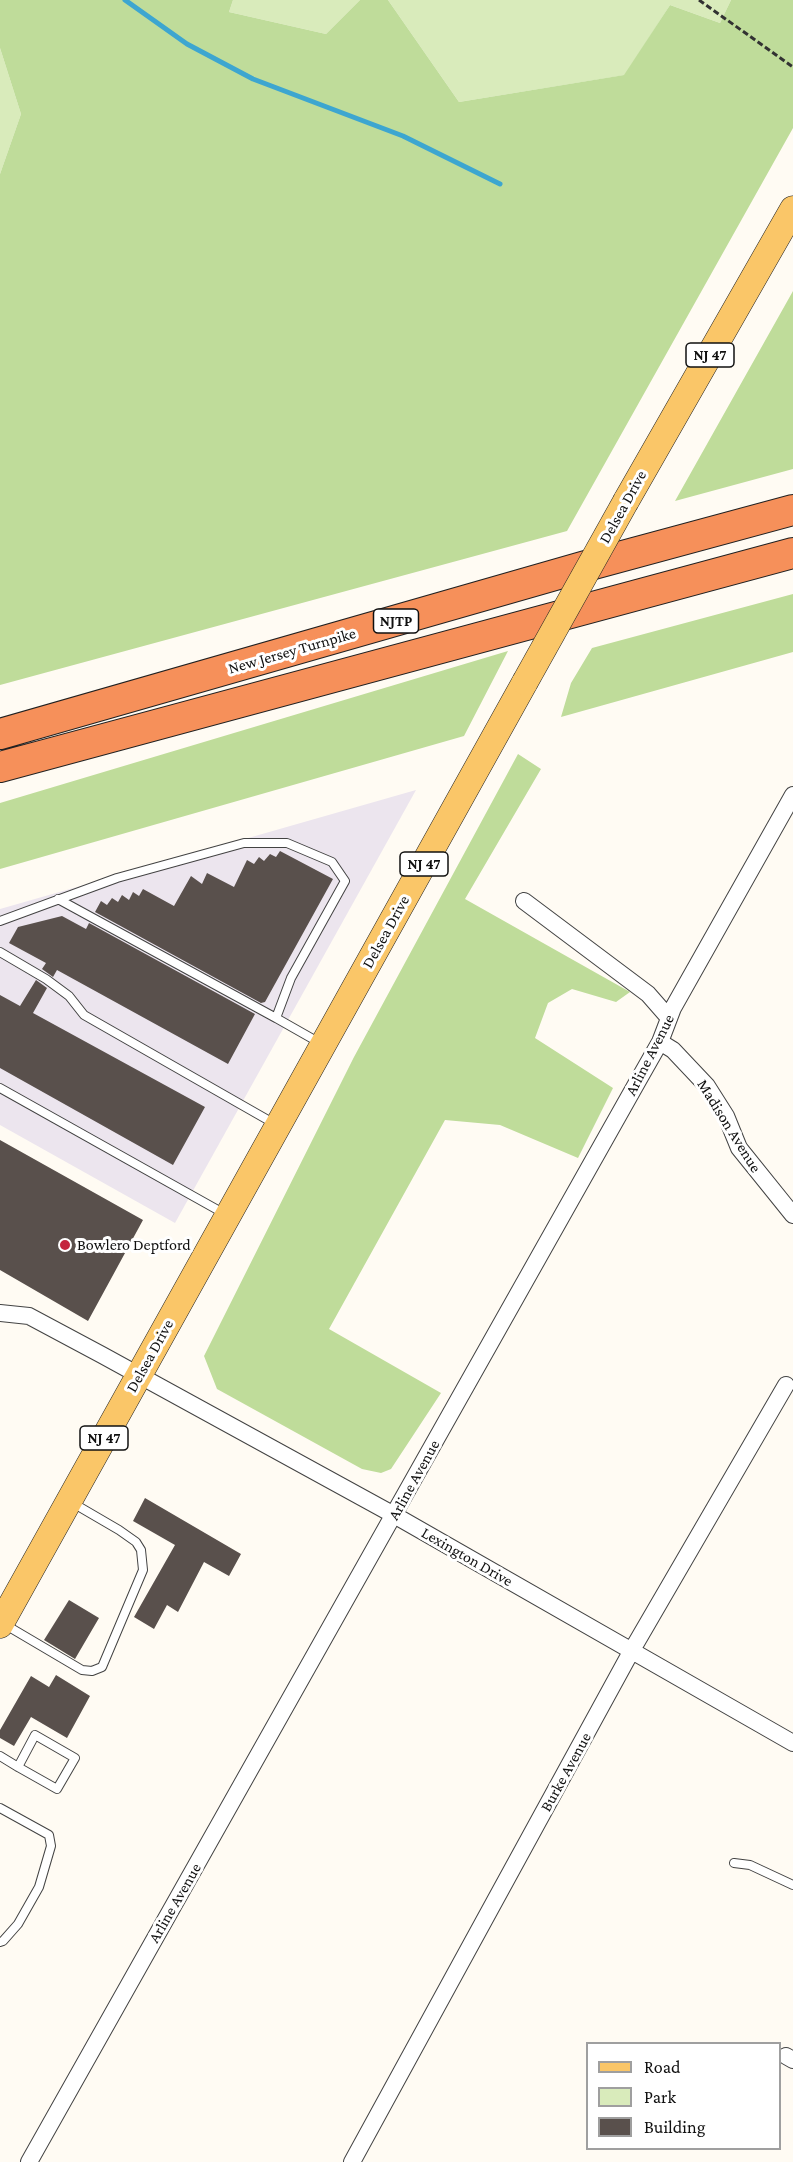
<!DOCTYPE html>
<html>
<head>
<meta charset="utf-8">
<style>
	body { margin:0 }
	#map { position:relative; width:793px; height:2162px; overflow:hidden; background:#fffbf3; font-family:"Crimson Pro",serif }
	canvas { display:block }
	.legend { position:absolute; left:586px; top:2042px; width:195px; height:108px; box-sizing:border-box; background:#fff; border:2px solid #9f9f9f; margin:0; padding:8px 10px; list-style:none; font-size:18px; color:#101010 }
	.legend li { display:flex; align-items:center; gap:12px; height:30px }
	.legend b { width:30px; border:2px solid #9f9f9f }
</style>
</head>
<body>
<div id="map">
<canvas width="793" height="2162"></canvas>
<ul class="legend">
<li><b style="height:8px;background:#fac668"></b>Road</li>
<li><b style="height:16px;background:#d9ebbb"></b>Park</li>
<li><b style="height:16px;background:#59504c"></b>Building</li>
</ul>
</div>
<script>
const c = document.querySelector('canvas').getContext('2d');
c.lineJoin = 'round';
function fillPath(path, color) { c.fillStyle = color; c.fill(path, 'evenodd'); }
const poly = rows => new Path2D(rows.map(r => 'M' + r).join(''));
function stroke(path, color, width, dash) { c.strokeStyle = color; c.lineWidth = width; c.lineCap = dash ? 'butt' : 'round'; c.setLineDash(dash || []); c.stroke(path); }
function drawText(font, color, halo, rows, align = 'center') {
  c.font = font + ' "Crimson Pro",serif'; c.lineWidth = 6; c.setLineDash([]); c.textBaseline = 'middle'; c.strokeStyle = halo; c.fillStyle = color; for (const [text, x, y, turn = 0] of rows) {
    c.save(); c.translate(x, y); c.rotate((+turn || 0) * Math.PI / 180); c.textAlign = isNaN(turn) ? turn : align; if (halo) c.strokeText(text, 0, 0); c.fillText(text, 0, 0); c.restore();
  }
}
const industrial = poly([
	[416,790,175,1223,0,1125,0,909]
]);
const green = poly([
	[233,0,360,0,326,34,229,12],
	[388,0,731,0,720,23,670,5,625,75,459,102],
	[0,48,21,114,0,174]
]);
const forest = poly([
	[0,0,233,0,229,12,326,34,360,0,388,0,459,102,624,75,670,5,720,23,731,0,793,0,793,128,567,531,0,685,0,174,21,114,0,48],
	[793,291,793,469,675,501],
	[793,594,793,652,561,717,571,683,592,648],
	[508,651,464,736,0,869,0,803],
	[518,754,541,769,465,899,630,992,616,1002,572,989,548,1003,535,1038,613,1088,578,1158,500,1125,445,1120,329,1329,441,1393,391,1469,381,1473,362,1469,217,1389,204,1356,354,1057]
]);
const stream = poly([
	[125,0,187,44,253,79,403,136,500,184]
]);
const building = poly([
	[280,851,333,879,265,1002,261,1003,95,912,101,901,107,905,112,898,118,902,122,895,129,900,133,892,139,896,143,889,174,906,191,876,202,884,207,873,234,887,247,860,254,864,259,857,264,861,270,854,276,857],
	[62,916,86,929,89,923,255,1014,228,1064,57,970,53,977,42,969,46,963,9,943,18,927],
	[36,980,47,988,33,1013,205,1107,173,1165,0,1068,0,995,20,1006],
	[0,1140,143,1220,88,1321,0,1270],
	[145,1498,241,1554,229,1576,204,1562,178,1612,167,1605,154,1629,134,1617,175,1545,133,1521],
	[69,1600,99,1618,75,1659,44,1640],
	[56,1675,90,1696,67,1738,31,1717,14,1746,0,1738,0,1730,31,1676,49,1687]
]);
const path = poly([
	[699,0,793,67]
]);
const lane = poly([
	[58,899,276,1018],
	[0,921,117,878,244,843,287,843,332,862,345,881,291,978,276,1018,320,1043],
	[0,952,46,979,69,996,84,1015,275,1124],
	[0,1088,225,1214],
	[4,1624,82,1670,92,1671,102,1667,143,1570,141,1550,136,1542,119,1530,71,1502],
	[0,1756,18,1767,57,1789,75,1758,35,1735,18,1767],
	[0,1808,49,1835,51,1846,39,1887,18,1924,3,1941,0,1942],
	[734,1863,750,1865,793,1885]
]);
const street = poly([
	[524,901,648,994,669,1018],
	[660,1042,673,1050,707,1086,726,1116,739,1148,793,1215],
	[0,1313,29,1316,102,1355,394,1515,793,1743],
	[786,2056,793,2060],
	[29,2162,639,1079,660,1042,673,1008,793,795],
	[352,2162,632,1650,786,1385]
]);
const primary = poly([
	[626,501,793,209],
	[0,1625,525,682]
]);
const highway = poly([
	[0,734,586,566,793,510],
	[0,767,793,553]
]);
const primaryBridge = poly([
	[525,682,626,501]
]);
const markers = [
	[65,1245,6,"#c4253e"]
];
const shields = [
	[710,355,48],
	[396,621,45],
	[424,864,48],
	[104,1438,48]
];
const shieldNames = [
	["NJ 47",710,355],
	["NJTP",396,621],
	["NJ 47",424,864],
	["NJ 47",104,1438]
];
const streetNames = [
	["Delsea Drive",623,507,-61],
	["New Jersey Turnpike",292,651,-16],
	["Delsea Drive",386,932,-61],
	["Arline Avenue",650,1055,-63],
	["Madison Avenue",729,1126,58],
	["Delsea Drive",150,1356,-61],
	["Arline Avenue",414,1480,-61],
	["Lexington Drive",467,1557,30],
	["Burke Avenue",566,1772,-61],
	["Arline Avenue",175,1903,-60]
];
const poiNames = [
	["Bowlero Deptford",77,1245]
];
fillPath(industrial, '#ece5ee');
fillPath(green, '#d9ebbb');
fillPath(forest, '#bfdc9a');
stroke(stream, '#3da6d0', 5);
fillPath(building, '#59504c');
stroke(lane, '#434343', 10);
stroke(street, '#434343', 18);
stroke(primary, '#212121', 27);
stroke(highway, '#212121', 32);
stroke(path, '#323232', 3, [6, 3]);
stroke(lane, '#fff', 8);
stroke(street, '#fff', 16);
stroke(primary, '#fac668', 26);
stroke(highway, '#f6905a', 30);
stroke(primaryBridge, '#212121', 27, []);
stroke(primaryBridge, '#fac668', 26);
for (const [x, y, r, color] of markers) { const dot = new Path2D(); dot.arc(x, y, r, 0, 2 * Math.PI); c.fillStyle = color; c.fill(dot); stroke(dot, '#fff', 2); }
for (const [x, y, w] of shields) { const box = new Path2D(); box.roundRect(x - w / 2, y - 12, w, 24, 4.5); c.fillStyle = '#fff'; c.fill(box); stroke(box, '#101010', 1.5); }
drawText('bold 15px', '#101010', null, shieldNames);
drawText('16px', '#101010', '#fff', streetNames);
drawText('16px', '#101010', '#fff', poiNames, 'left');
</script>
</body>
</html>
